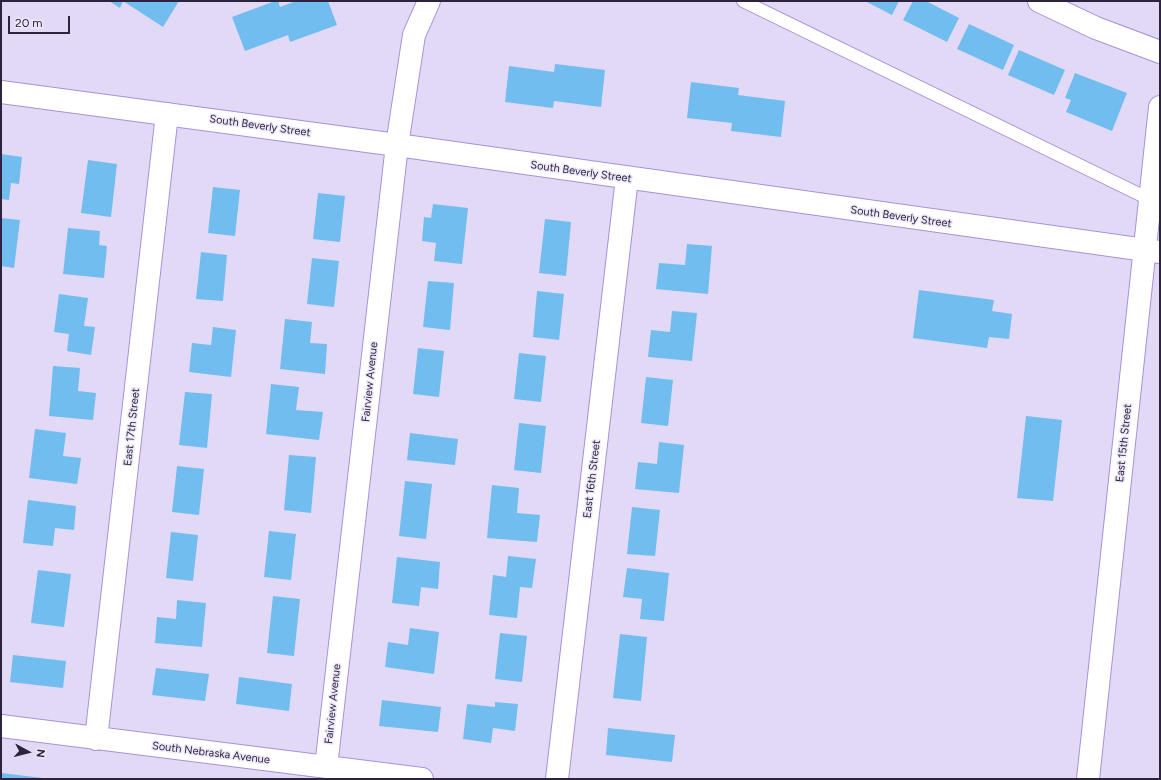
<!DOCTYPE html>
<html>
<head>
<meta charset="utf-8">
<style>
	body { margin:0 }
	#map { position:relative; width:1161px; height:780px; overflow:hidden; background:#e2d9f7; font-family:Figtree,sans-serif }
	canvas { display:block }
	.frame { position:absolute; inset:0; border:2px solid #2d233f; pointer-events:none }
	.north { position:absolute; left:8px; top:732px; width:40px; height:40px; -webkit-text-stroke:3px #ede8f8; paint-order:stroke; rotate:97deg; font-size:11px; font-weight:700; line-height:16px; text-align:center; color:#2d233f }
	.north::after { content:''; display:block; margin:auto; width:14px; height:18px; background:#2d233f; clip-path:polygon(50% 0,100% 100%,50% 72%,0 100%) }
	.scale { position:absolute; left:8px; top:16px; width:62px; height:18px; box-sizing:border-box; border:2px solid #2d233f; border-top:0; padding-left:5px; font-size:12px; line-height:14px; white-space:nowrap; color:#2d233f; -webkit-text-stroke:3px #ede8f8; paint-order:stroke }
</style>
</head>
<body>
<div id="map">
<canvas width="1161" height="780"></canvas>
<div class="frame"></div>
<div class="north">N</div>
<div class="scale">20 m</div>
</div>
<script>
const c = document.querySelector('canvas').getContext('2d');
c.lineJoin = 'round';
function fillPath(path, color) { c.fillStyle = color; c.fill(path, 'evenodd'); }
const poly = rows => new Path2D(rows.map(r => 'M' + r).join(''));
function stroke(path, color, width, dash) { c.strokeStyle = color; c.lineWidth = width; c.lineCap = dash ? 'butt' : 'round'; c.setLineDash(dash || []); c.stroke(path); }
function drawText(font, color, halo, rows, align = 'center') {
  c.font = font + ' Figtree,sans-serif'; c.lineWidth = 3; c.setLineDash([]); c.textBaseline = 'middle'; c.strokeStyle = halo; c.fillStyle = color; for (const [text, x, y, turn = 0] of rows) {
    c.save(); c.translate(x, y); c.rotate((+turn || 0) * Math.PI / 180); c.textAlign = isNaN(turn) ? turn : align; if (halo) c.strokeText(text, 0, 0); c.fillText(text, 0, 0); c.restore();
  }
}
const building = poly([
	[109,1,179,1,163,27,123,1,120,8],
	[275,1,278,1,280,7,296,1,328,1,337,25,290,42,288,35,245,51,232,17],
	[865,1,899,1,892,15],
	[913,1,926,1,959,18,947,42,903,20],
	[969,24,1014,45,1003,70,957,49],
	[1019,50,1065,70,1054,95,1008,75],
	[555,64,605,70,601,107,554,101,553,108,505,102,509,66,554,72],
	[1075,73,1127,93,1112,131,1066,112,1071,100,1065,98],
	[691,82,739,88,738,95,785,101,781,137,731,131,732,123,687,118],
	[1,154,22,157,19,184,11,183,9,200,1,199],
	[88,160,117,164,111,217,81,213],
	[213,187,240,190,235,236,208,233],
	[318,193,345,196,340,242,313,239],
	[433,204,468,208,462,264,434,261,436,243,422,241,424,217,431,218],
	[1,218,20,220,14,268,1,266],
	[545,219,571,222,566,276,539,273],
	[68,228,100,231,99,245,107,246,104,278,63,274],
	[687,244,712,246,708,294,656,289,659,263,685,265],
	[201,252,227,255,223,301,196,299],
	[312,258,339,261,334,307,307,304],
	[428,281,454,283,450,330,423,327],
	[919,290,994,300,992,311,1012,314,1009,339,989,337,987,348,913,338],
	[537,291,564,294,559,340,533,337],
	[59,294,88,298,84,326,95,327,91,355,67,351,69,334,54,332],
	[672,311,697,313,692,361,648,357,651,330,670,332],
	[285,319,312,322,310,343,327,344,325,374,280,369],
	[213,327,236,330,231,377,189,372,192,343,211,345],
	[418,348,444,351,439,397,413,394],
	[519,353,546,356,541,402,514,399],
	[53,366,80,368,78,391,96,393,93,420,49,416],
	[646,377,673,380,668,426,641,423],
	[271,384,299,387,296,410,323,412,319,440,266,434],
	[185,392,212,394,207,448,179,445],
	[1026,416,1062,420,1053,501,1017,498],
	[519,423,546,426,541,473,514,470],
	[35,429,66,433,63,456,81,458,77,484,29,478],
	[410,433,458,439,455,465,407,460],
	[659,442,684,445,679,493,635,489,638,462,657,464],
	[289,455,316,457,311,513,284,510],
	[177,466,204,469,199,515,172,512],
	[405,481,432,484,426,539,399,536],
	[492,485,519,488,517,513,540,515,537,542,487,538],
	[28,500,76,506,74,530,55,528,53,546,23,543],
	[632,507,660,510,655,556,627,554],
	[269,531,296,534,291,580,264,577],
	[171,532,198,535,193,581,166,578],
	[508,556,536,559,532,588,520,587,517,618,489,615,493,575,506,577],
	[397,557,440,562,438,589,421,587,419,606,392,603],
	[627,568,669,573,664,621,640,619,642,599,623,597],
	[38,570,71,574,64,627,31,623],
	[273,596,300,599,294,656,267,653],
	[177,600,206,603,202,647,155,643,157,617,176,619],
	[410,628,439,632,434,674,385,667,388,642,408,645],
	[500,633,527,636,522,682,495,679],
	[620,634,647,637,641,701,613,698],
	[13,655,66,661,63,688,10,682],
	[156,668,209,674,205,701,152,695],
	[239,677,292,684,289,711,236,704],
	[382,700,441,707,438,732,379,726],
	[495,702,518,704,515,731,493,728,491,743,463,739,467,704,495,707],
	[608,728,675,735,672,762,606,755],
	[1,773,43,778,43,779,1,779]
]);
const lane = poly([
	[743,1,1149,199]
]);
const street = poly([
	[1039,1,1096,28,1160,52],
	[1,726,422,779],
	[96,739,167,114],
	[326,767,397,145,414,35,429,1],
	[557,779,627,178]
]);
const secondary = poly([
	[1,92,397,145,1160,252],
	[1088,779,1160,107]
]);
const streetNames = [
	["South Beverly Street",260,126,8],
	["South Beverly Street",581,172,8],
	["South Beverly Street",901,217,8],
	["Fairview Avenue",370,382,-84],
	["East 17th Street",132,427,-84],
	["East 15th Street",1124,443,-84],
	["East 16th Street",592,479,-83],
	["Fairview Avenue",333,704,-84],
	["South Nebraska Avenue",211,753,7]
];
fillPath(building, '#71bdf0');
stroke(lane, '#a990d7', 14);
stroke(street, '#a990d7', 24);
stroke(secondary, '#a990d7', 24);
stroke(lane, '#fff', 12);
stroke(street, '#fff', 22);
stroke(secondary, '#fff', 22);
drawText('11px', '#2d233f', '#ede8f8', streetNames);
</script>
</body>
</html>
